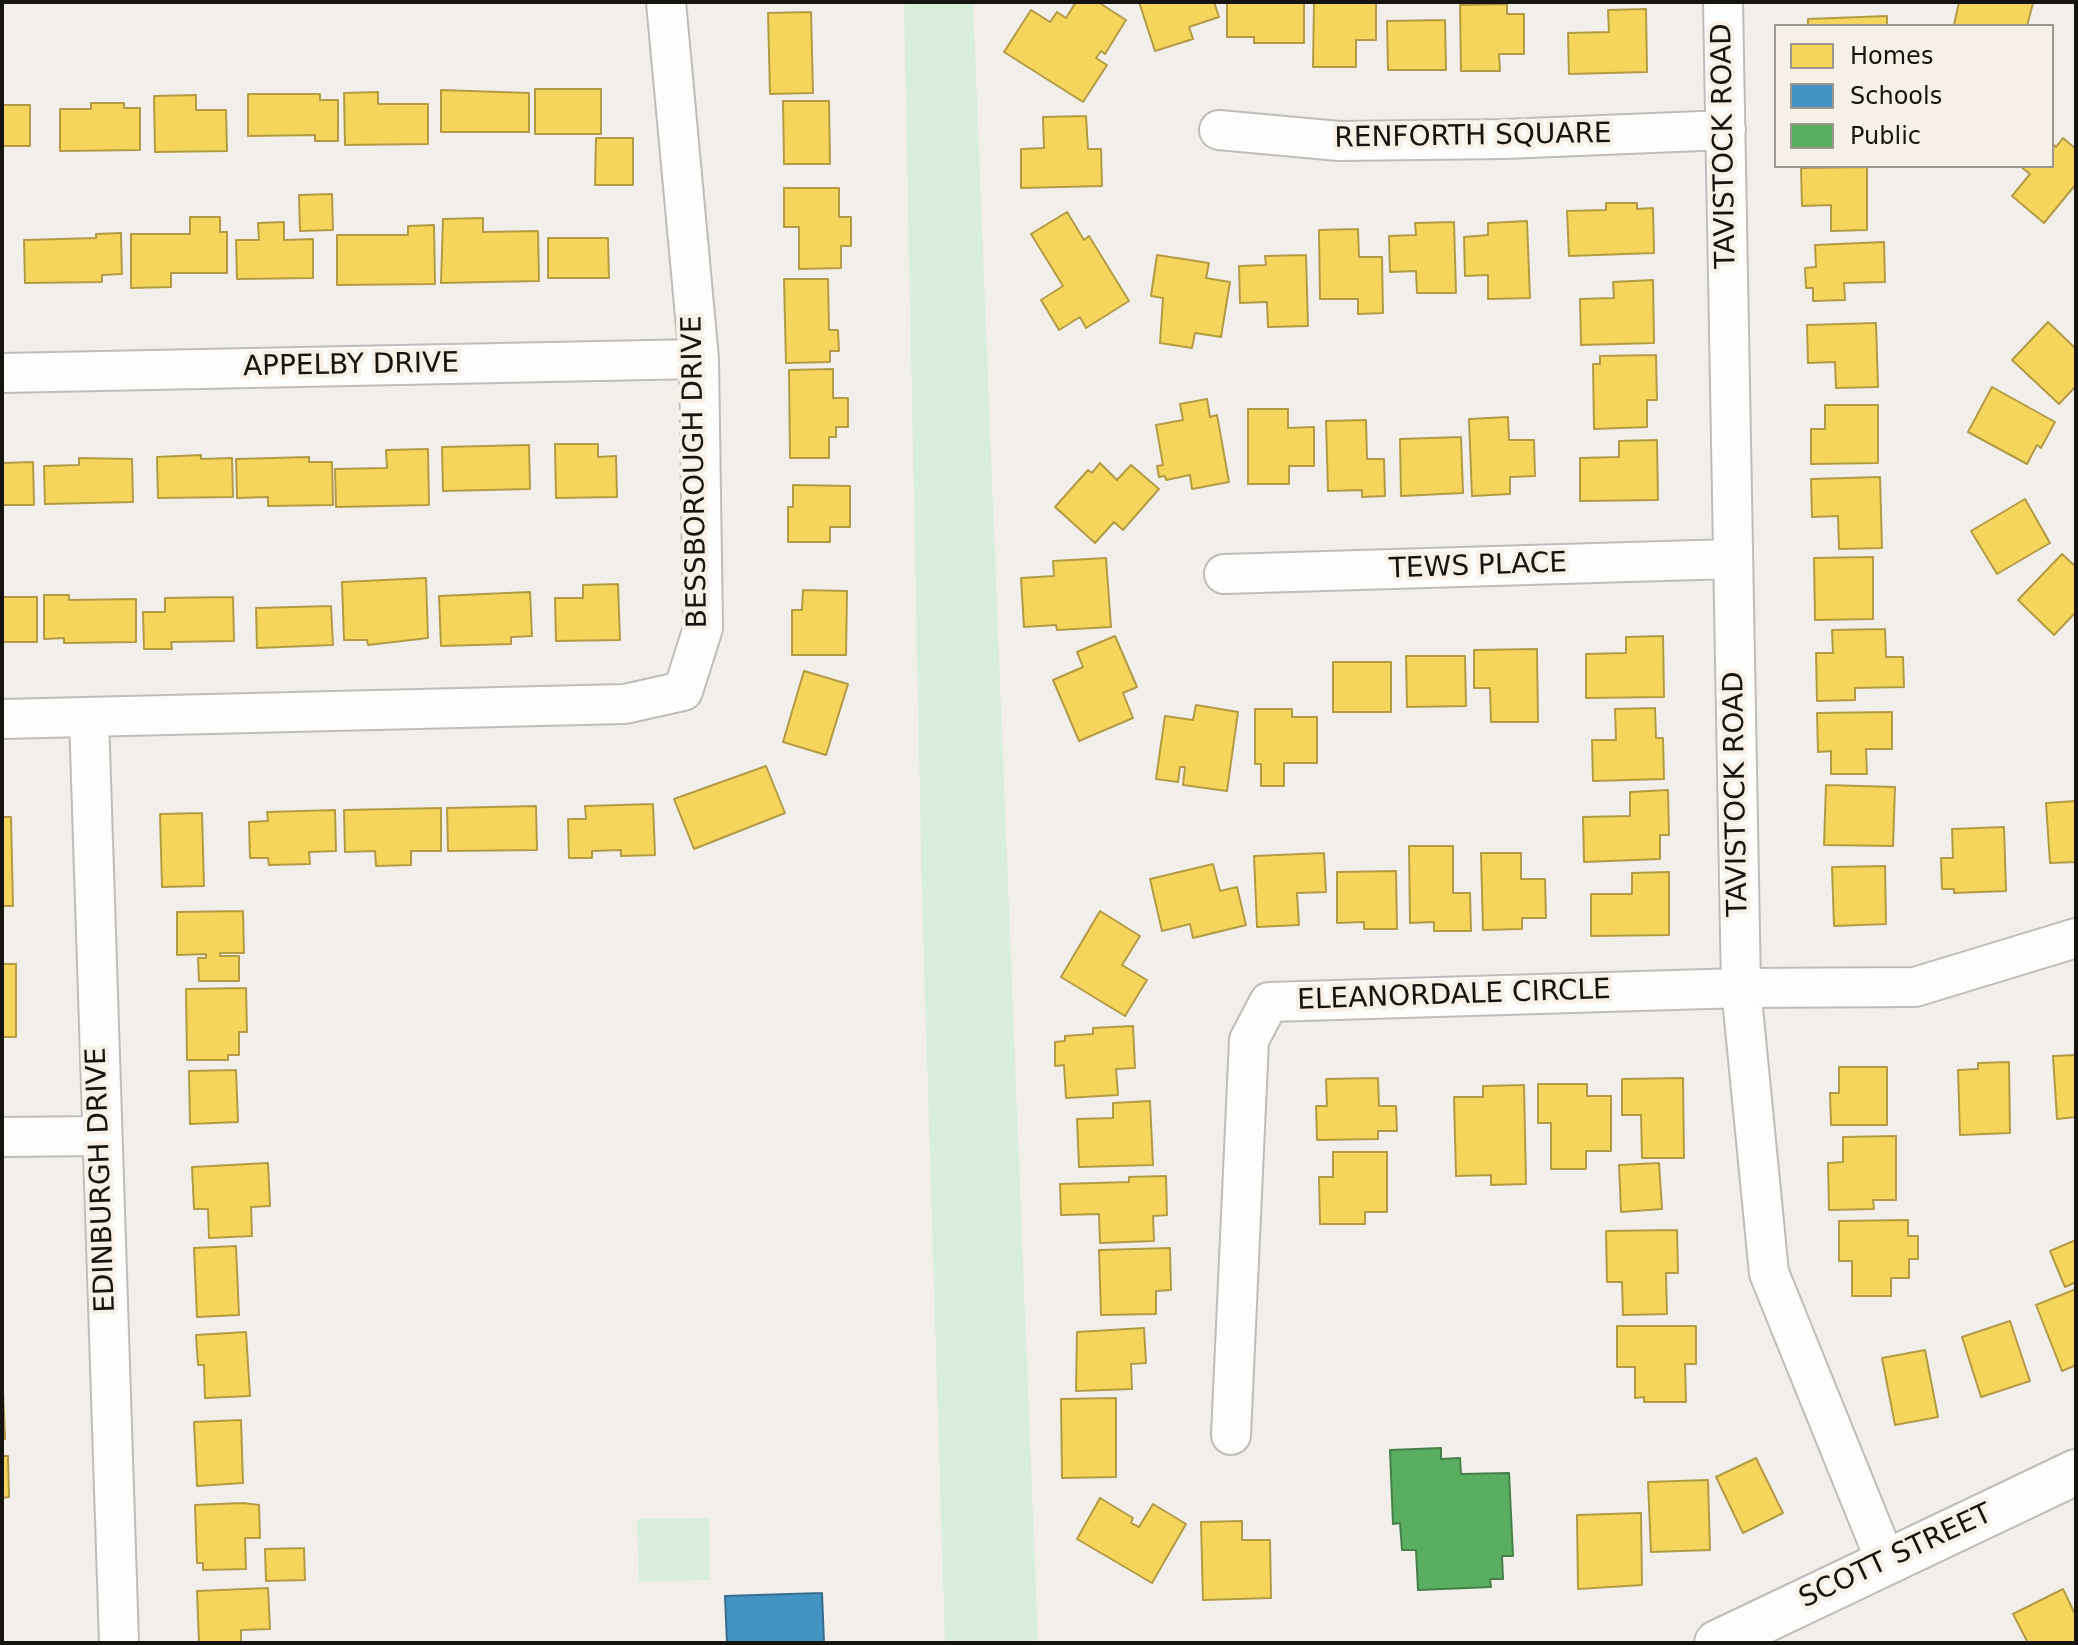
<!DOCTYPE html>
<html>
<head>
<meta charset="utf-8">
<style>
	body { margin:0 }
	#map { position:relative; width:2078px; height:1645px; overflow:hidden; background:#f2efea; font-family:"DejaVu Sans",sans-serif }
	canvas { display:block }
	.frame { position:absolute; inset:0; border:4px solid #161411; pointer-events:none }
	.legend { position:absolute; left:1774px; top:24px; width:280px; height:144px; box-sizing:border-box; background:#f6f0e7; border:2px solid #9c9891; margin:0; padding:10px 14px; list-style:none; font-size:24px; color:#161411 }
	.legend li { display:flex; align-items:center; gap:16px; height:40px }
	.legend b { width:40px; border:2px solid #9c9891 }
</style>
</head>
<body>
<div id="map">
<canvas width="2078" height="1645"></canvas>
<div class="frame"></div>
<ul class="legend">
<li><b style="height:22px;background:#f6d55c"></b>Homes</li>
<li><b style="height:22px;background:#4393c3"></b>Schools</li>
<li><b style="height:22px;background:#5aae61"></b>Public</li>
</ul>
</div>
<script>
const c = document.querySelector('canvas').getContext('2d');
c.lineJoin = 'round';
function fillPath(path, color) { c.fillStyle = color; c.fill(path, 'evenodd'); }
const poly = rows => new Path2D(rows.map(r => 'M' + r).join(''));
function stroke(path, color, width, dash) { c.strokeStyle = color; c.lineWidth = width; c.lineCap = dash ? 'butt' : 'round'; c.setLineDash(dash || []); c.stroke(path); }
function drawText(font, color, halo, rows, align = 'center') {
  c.font = font + ' "DejaVu Sans",sans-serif'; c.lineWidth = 8; c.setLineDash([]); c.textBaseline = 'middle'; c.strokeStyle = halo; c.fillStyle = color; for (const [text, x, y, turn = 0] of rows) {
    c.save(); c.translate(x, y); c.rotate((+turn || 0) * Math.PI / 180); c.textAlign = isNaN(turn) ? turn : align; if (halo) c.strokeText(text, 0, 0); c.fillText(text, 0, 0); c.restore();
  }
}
const green = poly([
	[904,2,973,2,1038,1643,945,1643,922,896],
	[709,1518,710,1580,639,1582,637,1519]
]);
const homes = poly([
	[1076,2,1098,2,1126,20,1105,54,1101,51,1096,58,1107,65,1083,102,1004,52,1031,10,1050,22,1057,12,1066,18,1076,2],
	[1139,2,1214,2,1219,17,1189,27,1193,39,1155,51,1139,2],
	[1227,2,1304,2,1304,43,1254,43,1254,37,1227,37,1227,2],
	[1314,2,1376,2,1376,40,1356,40,1356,67,1313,67,1314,2],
	[1959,2,2027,2,2033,3,2027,26,1960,26,1954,25,1959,2],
	[1507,4,1507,14,1524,14,1524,54,1499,54,1500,71,1461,71,1460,5,1507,4],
	[1646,9,1647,72,1569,74,1568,33,1609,32,1608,10,1646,9],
	[811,12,813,93,770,94,768,13,811,12],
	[1887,16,1887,26,1808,26,1808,19,1887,16],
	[1445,20,1446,70,1388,70,1387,21,1445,20],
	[535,89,601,89,601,134,535,134,535,89],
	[441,90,529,93,529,132,441,132,441,90],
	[378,92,378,104,428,104,428,144,345,145,344,93,378,92],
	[248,94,320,94,320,100,338,100,338,141,315,141,315,135,248,136,248,94],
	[196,95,196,110,226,110,227,151,155,152,154,96,196,95],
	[783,101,829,101,830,164,784,164,783,101],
	[91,103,124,103,124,108,140,108,140,150,60,151,60,109,91,109,91,103],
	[2,105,30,105,30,146,2,146,2,105],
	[1086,116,1088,149,1101,149,1102,186,1021,188,1021,149,1044,148,1043,117,1086,116],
	[596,138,633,138,633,185,595,185,596,138],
	[2063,138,2076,149,2076,184,2044,223,2012,196,2030,174,2020,166,2052,166,2052,143,2056,147,2063,138],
	[1867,167,1867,230,1831,231,1831,205,1802,206,1801,168,1867,167],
	[784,188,839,188,839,217,851,217,851,246,841,246,841,268,799,269,799,227,784,227,784,188],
	[332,194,333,230,300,231,299,195,332,194],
	[1606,203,1637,203,1637,209,1653,208,1654,253,1569,256,1567,211,1606,210,1606,203],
	[1067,212,1084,240,1089,236,1129,301,1086,328,1080,317,1059,330,1041,300,1063,286,1031,234,1067,212],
	[190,217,220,217,220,232,227,232,227,273,171,273,171,287,131,288,131,234,190,234,190,217],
	[483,218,483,232,538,231,539,281,441,283,443,219,483,218],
	[1527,221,1530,298,1488,299,1488,275,1465,276,1464,237,1488,235,1488,223,1527,221],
	[284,222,284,240,313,239,313,278,237,279,236,240,259,240,258,223,284,222],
	[1454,222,1456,293,1417,293,1416,271,1390,272,1389,236,1416,235,1415,223,1454,222],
	[434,225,435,284,337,285,337,235,408,235,408,226,434,225],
	[1358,229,1359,257,1382,257,1383,313,1358,314,1358,299,1320,299,1319,230,1358,229],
	[121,233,122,274,102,275,102,282,25,283,24,240,96,238,96,234,121,233],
	[548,238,608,238,609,278,548,278,548,238],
	[1884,242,1885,282,1844,283,1845,300,1813,301,1813,288,1806,288,1805,268,1816,267,1815,245,1884,242],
	[1157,255,1209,263,1206,278,1230,282,1221,337,1195,333,1192,348,1160,343,1163,298,1151,296,1157,255],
	[1306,255,1308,326,1268,327,1267,302,1240,303,1239,266,1266,265,1265,256,1306,255],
	[784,279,828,279,829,330,838,330,839,351,830,351,830,362,786,363,784,279],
	[1653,280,1654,343,1581,345,1580,299,1614,298,1613,282,1653,280],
	[2048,322,2076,349,2076,386,2059,404,2012,360,2048,322],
	[1876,323,1878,387,1836,388,1835,362,1808,363,1807,325,1876,323],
	[1656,355,1657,400,1647,400,1647,427,1594,429,1593,364,1600,364,1600,356,1656,355],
	[833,369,833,398,848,398,848,427,836,427,836,437,829,437,829,458,790,458,789,370,833,369],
	[1992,387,2055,422,2041,448,2037,445,2027,464,1968,432,1992,387],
	[1207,399,1210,417,1217,415,1229,482,1192,489,1190,475,1166,480,1165,476,1159,477,1157,466,1163,465,1156,425,1183,420,1180,404,1207,399],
	[1825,405,1878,405,1878,463,1811,464,1811,429,1825,429,1825,405],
	[1248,409,1288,409,1288,428,1314,427,1314,466,1289,466,1289,484,1248,484,1248,409],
	[1508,417,1509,440,1534,440,1535,476,1510,477,1510,494,1472,496,1469,419,1508,417],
	[1366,420,1367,459,1384,459,1385,496,1362,497,1362,490,1328,491,1326,421,1366,420],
	[1461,437,1463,493,1401,496,1400,439,1461,437],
	[1657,440,1658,500,1580,501,1580,458,1619,457,1619,441,1657,440],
	[555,444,598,444,598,457,616,456,617,497,556,498,555,444],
	[529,445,530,489,443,491,442,447,529,445],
	[428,449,429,505,336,507,335,469,387,468,386,450,428,449],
	[201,455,201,459,232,458,233,497,158,498,157,457,201,455],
	[309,457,309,462,332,462,333,505,268,506,268,497,237,498,236,459,309,457],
	[79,458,132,459,133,502,45,504,44,466,79,465,79,458],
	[33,462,34,505,2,505,2,463,33,462],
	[1100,463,1117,480,1131,465,1159,489,1123,530,1114,522,1095,543,1055,507,1088,470,1092,473,1100,463],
	[1880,477,1882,548,1839,549,1838,516,1812,517,1811,479,1880,477],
	[793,485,850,486,850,527,830,527,830,542,788,542,788,507,793,507,793,485],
	[2025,499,2050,543,1997,574,1971,531,2025,499],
	[2062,554,2076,567,2076,612,2054,635,2018,600,2062,554],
	[1873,557,1873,619,1815,620,1814,558,1873,557],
	[1106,558,1111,627,1057,630,1056,625,1024,627,1021,578,1054,576,1053,561,1106,558],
	[426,578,428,638,368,645,367,640,344,640,342,582,426,578],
	[618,584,620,640,556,641,555,598,583,598,583,585,618,584],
	[803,590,847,591,846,655,792,655,792,610,802,610,803,590],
	[530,592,532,636,511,637,511,644,441,646,439,596,530,592],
	[44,595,69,595,69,600,136,599,136,642,64,643,64,638,44,639,44,595],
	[2,597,37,597,37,642,2,642,2,597],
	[233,597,234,641,171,642,172,649,144,649,143,612,165,612,165,598,233,597],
	[331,606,333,645,257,648,256,608,331,606],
	[1885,629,1886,657,1903,657,1904,687,1855,688,1855,700,1817,701,1816,653,1833,653,1832,630,1885,629],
	[1115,636,1137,687,1123,693,1133,718,1079,741,1053,680,1083,667,1077,652,1115,636],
	[1663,636,1664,697,1586,698,1586,654,1626,653,1626,637,1663,636],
	[1537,649,1538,722,1491,722,1490,688,1474,688,1474,650,1537,649],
	[1406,656,1465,656,1466,706,1407,707,1406,656],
	[1333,662,1391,662,1391,712,1333,712,1333,662],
	[804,671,848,684,826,755,783,742,804,671],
	[1196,705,1238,712,1227,791,1183,785,1185,767,1180,767,1178,782,1156,779,1165,716,1193,720,1196,705],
	[1655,708,1656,738,1663,738,1664,779,1593,781,1592,740,1616,740,1615,709,1655,708],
	[1255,709,1292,709,1292,717,1317,717,1317,763,1284,763,1284,786,1261,786,1261,764,1255,764,1255,709],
	[1892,712,1892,749,1866,749,1867,774,1831,774,1831,751,1818,752,1817,713,1892,712],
	[766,766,785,813,694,849,674,799,766,766],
	[1826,785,1895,787,1893,846,1824,845,1826,785],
	[1668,790,1669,835,1660,835,1660,859,1584,862,1583,817,1630,816,1630,792,1668,790],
	[2076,801,2076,862,2050,863,2046,803,2076,801],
	[653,804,655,855,621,856,621,850,592,851,592,858,569,858,568,819,586,819,585,806,653,804],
	[536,806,537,850,448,851,447,808,536,806],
	[441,808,441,851,411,851,411,865,376,866,375,851,345,852,344,810,441,808],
	[335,810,336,851,309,852,310,864,269,865,268,858,250,858,249,822,268,821,267,812,335,810],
	[202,813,204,886,162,887,160,814,202,813],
	[2,817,11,817,13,906,2,906,2,817],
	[2004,827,2006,891,1954,893,1954,889,1942,889,1941,858,1953,858,1952,829,2004,827],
	[1409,846,1453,846,1453,893,1470,893,1471,931,1434,931,1434,922,1410,923,1409,846],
	[1324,853,1326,892,1297,893,1299,925,1257,927,1254,856,1324,853],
	[1481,853,1521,853,1521,879,1545,879,1546,918,1522,918,1522,929,1483,930,1481,853],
	[1213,864,1220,891,1237,887,1246,925,1193,938,1190,924,1162,931,1150,879,1213,864],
	[1885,866,1886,924,1834,926,1832,867,1885,866],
	[1396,871,1397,929,1364,929,1364,922,1337,923,1337,872,1396,871],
	[1669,872,1669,935,1591,936,1591,894,1632,894,1632,873,1669,872],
	[243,911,244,953,220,953,220,956,239,956,239,981,199,981,198,958,206,958,206,954,177,955,177,912,243,911],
	[1100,911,1140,936,1122,965,1147,980,1125,1016,1061,977,1100,911],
	[2,964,16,964,16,1037,2,1037,2,964],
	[246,988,247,1032,239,1032,239,1055,228,1055,228,1060,187,1060,186,989,246,988],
	[1133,1026,1135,1068,1116,1069,1118,1095,1066,1098,1064,1065,1055,1066,1055,1042,1065,1041,1065,1036,1093,1034,1093,1028,1133,1026],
	[2076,1055,2076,1117,2057,1119,2053,1056,2076,1055],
	[2009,1062,2010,1133,1960,1135,1958,1070,1978,1069,1978,1063,2009,1062],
	[1839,1067,1887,1067,1887,1125,1831,1125,1830,1093,1839,1093,1839,1067],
	[236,1070,238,1122,190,1124,189,1071,236,1070],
	[1378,1078,1379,1106,1396,1106,1397,1131,1378,1131,1378,1139,1317,1140,1316,1106,1327,1106,1326,1079,1378,1078],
	[1683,1078,1684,1158,1642,1158,1641,1115,1622,1115,1622,1079,1683,1078],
	[1538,1084,1587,1084,1587,1096,1611,1096,1611,1151,1586,1151,1586,1169,1551,1169,1551,1123,1538,1123,1538,1084],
	[1524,1085,1526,1184,1491,1185,1491,1175,1456,1176,1454,1097,1483,1097,1483,1086,1524,1085],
	[1150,1101,1153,1165,1079,1167,1077,1119,1113,1118,1113,1103,1150,1101],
	[1896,1136,1896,1200,1873,1200,1874,1209,1829,1210,1828,1163,1843,1162,1843,1137,1896,1136],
	[1333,1152,1387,1152,1387,1212,1365,1212,1365,1224,1320,1224,1319,1177,1333,1177,1333,1152],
	[268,1163,270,1206,251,1207,252,1236,209,1238,208,1209,194,1209,192,1167,268,1163],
	[1659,1163,1662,1209,1621,1212,1619,1165,1659,1163],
	[1166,1176,1167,1215,1153,1216,1154,1241,1100,1243,1099,1214,1061,1215,1060,1184,1129,1182,1129,1177,1166,1176],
	[1908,1220,1908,1236,1918,1236,1918,1259,1909,1259,1909,1278,1891,1278,1891,1296,1852,1296,1852,1261,1839,1261,1839,1221,1908,1220],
	[1677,1230,1678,1273,1666,1273,1667,1314,1623,1315,1622,1282,1607,1282,1606,1231,1677,1230],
	[2076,1240,2076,1282,2065,1287,2050,1251,2076,1240],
	[236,1246,239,1315,197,1317,194,1248,236,1246],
	[1170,1248,1171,1290,1156,1291,1156,1314,1101,1315,1099,1250,1170,1248],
	[2076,1289,2076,1365,2062,1371,2036,1305,2076,1289],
	[2010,1321,2030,1381,1981,1397,1962,1337,2010,1321],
	[1617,1326,1696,1326,1696,1364,1685,1364,1686,1402,1644,1402,1644,1397,1635,1398,1635,1367,1617,1367,1617,1326],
	[1144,1328,1146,1363,1131,1364,1132,1389,1076,1391,1077,1332,1144,1328],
	[246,1332,250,1396,205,1398,204,1365,198,1365,196,1335,246,1332],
	[1925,1350,1938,1417,1895,1425,1882,1358,1925,1350],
	[2,1368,5,1439,2,1439,2,1368],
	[1116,1398,1116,1477,1062,1478,1061,1399,1116,1398],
	[241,1420,243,1483,197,1486,194,1422,241,1420],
	[2,1456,8,1456,9,1497,2,1498,2,1456],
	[1756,1458,1783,1513,1743,1533,1716,1477,1756,1458],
	[1708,1480,1710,1550,1651,1552,1648,1482,1708,1480],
	[1100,1498,1133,1518,1131,1523,1139,1527,1153,1504,1186,1524,1152,1583,1077,1539,1100,1498],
	[243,1503,259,1505,260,1538,245,1538,246,1569,203,1570,203,1563,197,1563,195,1505,243,1503],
	[1641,1513,1642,1585,1578,1589,1577,1515,1641,1513],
	[1242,1521,1242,1540,1270,1540,1271,1598,1203,1600,1201,1522,1242,1521],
	[304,1548,305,1580,266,1581,265,1549,304,1548],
	[268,1588,270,1629,241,1630,241,1643,199,1643,197,1591,268,1588],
	[2063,1589,2076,1616,2076,1643,2028,1643,2013,1614,2063,1589]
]);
const schools = poly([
	[822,1593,824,1643,727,1643,725,1596,822,1593]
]);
const public = poly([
	[1441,1448,1441,1459,1460,1458,1461,1474,1509,1473,1513,1556,1502,1556,1503,1579,1490,1579,1491,1587,1418,1590,1416,1550,1402,1550,1400,1523,1393,1524,1390,1450,1441,1448]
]);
const minor = poly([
	[1723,2,1741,988,1769,1273,1886,1562],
	[1219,130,1339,141,1505,139,1726,130],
	[2,373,699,359],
	[1224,574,1731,559],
	[89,717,119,1643],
	[2,719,625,704,683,691,703,628,699,359,666,2],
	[2,1137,100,1136],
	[1231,1435,1249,1040,1269,1002,1741,988,1915,987,2076,938]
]);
const secondary = poly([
	[1717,1643,2076,1472]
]);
const streetNames = [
	["RENFORTH SQUARE",1473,137,-1],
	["TAVISTOCK ROAD",1725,146,-91],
	["APPELBY DRIVE",351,366,-1],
	["BESSBOROUGH DRIVE",696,472,-91],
	["TEWS PLACE",1478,567,-2],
	["TAVISTOCK ROAD",1737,794,-91],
	["ELEANORDALE CIRCLE",1454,996,-2],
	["EDINBURGH DRIVE",102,1180,-92],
	["SCOTT STREET",1896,1557,-25]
];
fillPath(green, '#d8eeda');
fillPath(homes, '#f6d55c');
stroke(homes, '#b39b46', 2);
fillPath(schools, '#4393c3');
stroke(schools, '#366d8e', 2);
fillPath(public, '#5aae61');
stroke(public, '#468049', 2);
stroke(minor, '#bfbcb9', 42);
stroke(secondary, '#bfbcb9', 48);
stroke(minor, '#fdfdfc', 38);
stroke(secondary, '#fdfdfc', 44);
drawText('28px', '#161411', '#f6f0e7', streetNames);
</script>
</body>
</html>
